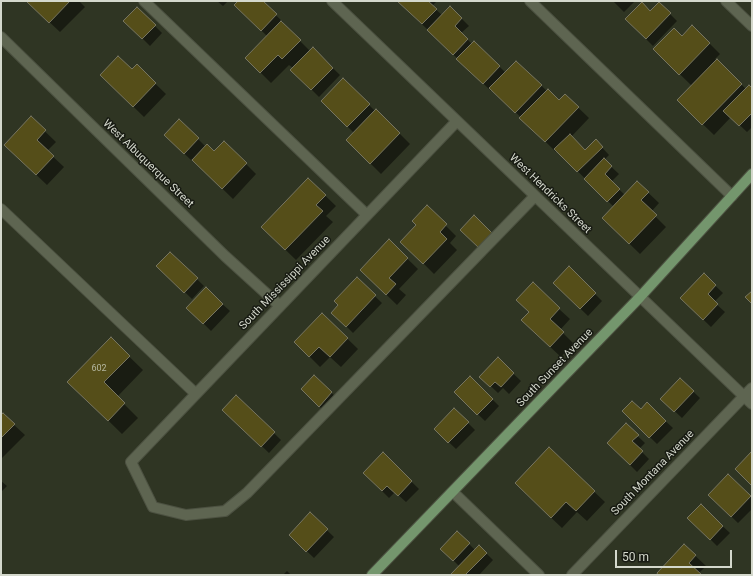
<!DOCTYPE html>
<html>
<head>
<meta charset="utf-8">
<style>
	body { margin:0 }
	#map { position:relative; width:753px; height:576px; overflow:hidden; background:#2f3523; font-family:Roboto,sans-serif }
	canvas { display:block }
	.frame { position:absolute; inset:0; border:2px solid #d4d8cc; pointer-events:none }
	.scale { position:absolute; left:615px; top:550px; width:117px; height:18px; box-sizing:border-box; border:2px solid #d4d8cc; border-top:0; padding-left:5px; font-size:12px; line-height:14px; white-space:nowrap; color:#d4d8cc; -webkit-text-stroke:3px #181b13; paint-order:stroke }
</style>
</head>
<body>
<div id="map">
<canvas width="753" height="576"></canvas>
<div class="frame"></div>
<div class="scale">50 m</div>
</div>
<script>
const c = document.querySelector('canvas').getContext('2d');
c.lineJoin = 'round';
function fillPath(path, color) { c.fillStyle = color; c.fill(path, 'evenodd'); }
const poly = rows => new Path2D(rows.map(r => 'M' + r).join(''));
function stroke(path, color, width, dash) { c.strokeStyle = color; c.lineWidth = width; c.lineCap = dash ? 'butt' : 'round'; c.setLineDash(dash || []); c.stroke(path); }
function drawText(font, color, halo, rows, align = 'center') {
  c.font = font + ' Roboto,sans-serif'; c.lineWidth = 3; c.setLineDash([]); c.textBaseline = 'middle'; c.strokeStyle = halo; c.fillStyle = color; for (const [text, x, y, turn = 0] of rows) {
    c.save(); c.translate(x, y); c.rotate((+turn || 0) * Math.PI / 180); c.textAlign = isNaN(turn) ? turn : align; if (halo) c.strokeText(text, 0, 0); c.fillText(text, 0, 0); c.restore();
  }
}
const shadow = poly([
	[27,1,79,1,85,7,60,32],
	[217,1,228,1,223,6],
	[239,1,261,1,283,22,282,23,310,51,313,49,340,75,319,97,292,70,293,68,289,65,271,83,246,58,267,36,235,5],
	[398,1,437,1,432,6,442,15,450,7,469,26,461,33,472,44,474,42,506,73,516,62,547,91,559,101,565,95,589,118,571,137,585,151,596,141,609,155,604,160,619,174,611,182,625,195,637,182,659,203,651,212,666,227,640,254,603,218,614,207,557,151,556,152,492,89,491,91],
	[613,1,635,1,624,12],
	[659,3,677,21,653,46,626,19,650,12],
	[137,8,162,33,150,46,125,21],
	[692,26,720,54,715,59,746,89,752,89,752,127,747,132,731,117,714,135,678,100,692,86,654,49,682,37],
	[137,66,166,94,144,117,101,75,132,71],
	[343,79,375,111,376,110,410,144,381,174,347,140,354,133,322,101],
	[31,118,56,142,47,151,64,167,47,185,5,145],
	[179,120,206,147,214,152,224,142,256,174,233,199,192,159,191,160,165,135],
	[308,179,336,206,326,216,333,222,296,260,262,227],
	[427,207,456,236,450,243,457,250,434,274,402,242,418,225],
	[474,217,499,241,486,255,461,230],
	[389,241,418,269,399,289,406,295,397,305,361,270],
	[170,253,204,286,192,299,158,266],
	[569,268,602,301,588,316,554,283],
	[704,275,723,293,714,302,725,312,711,327,681,298],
	[357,279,382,303,353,333,333,313,340,305],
	[206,289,230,311,211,331,188,308],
	[559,309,570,319,560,330,573,343,561,357,533,331],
	[322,314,358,349,341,367,330,357,320,367,295,342],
	[111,339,143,370,117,397,138,418,122,434,69,382],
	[498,359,521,381,509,394,503,388,498,393,481,377],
	[314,376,339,400,326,413,302,389],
	[470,377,499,406,485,421,455,392],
	[680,379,700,398,682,418,662,399],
	[236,396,281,440,269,453,224,410],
	[647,404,673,428,657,444,623,411,641,410],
	[454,409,475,430,456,449,435,429],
	[1,413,25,435,1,459],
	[626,425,645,443,639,449,649,459,637,472,608,443],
	[549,449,605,502,587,521,577,512,562,528,526,494],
	[383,454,419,489,406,502,395,492,389,498,364,473],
	[728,475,752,498,752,509,738,523,709,495],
	[1,481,7,486,1,492],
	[701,506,730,533,717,546,689,518],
	[310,514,334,537,314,558,290,535],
	[457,532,475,550,479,546,493,560,479,575,451,575,459,566,442,549],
	[684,545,706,566,699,573,701,575,660,575],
	[287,571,291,575,283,575]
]);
const building = poly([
	[26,1,70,1,49,23,26,1],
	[238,1,263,1,277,14,261,31,234,5,238,1],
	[397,1,428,1,437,9,422,24,397,1],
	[642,2,650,11,659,2,671,13,646,39,625,19,642,2],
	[450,6,462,18,455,26,468,39,453,55,427,30,450,6],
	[137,7,156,25,142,39,123,21,137,7],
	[281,21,301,40,282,59,278,55,260,73,245,58,281,21],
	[692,25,710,43,679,75,653,49,674,28,682,36,692,25],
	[474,41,500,66,483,84,456,59,474,41],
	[313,47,333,68,311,90,290,70,313,47],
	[118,56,132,69,137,64,156,83,133,107,100,75,118,56],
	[717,59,742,84,702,125,677,100,717,59],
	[516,61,542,85,515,113,489,88,516,61],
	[343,78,370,104,347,127,321,101,343,78],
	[749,85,752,88,752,113,739,126,723,111,749,85],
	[548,89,559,100,565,94,579,107,545,142,519,118,548,89],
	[376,109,400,133,370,164,346,140,376,109],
	[31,116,46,130,37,140,54,156,36,175,4,145,31,116],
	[179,119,199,138,184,154,164,135,179,119],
	[570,134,585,150,596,139,603,147,577,172,554,149,570,134],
	[224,141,247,163,222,189,192,160,207,144,214,151,224,141],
	[604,158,612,166,605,174,620,189,607,202,584,179,604,158],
	[308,178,326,195,316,205,323,211,285,250,261,227,308,178],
	[637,181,649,192,641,200,657,215,629,244,602,218,637,181],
	[427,205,447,224,440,232,447,239,423,264,400,242,416,225,412,221,427,205],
	[474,215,493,234,479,248,460,230,474,215],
	[389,239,408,258,389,278,396,284,386,295,360,270,389,239],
	[170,252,198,278,184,293,156,266,170,252],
	[569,266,596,293,580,309,553,283,569,266],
	[704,273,716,285,708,294,718,304,703,320,680,298,704,273],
	[357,277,376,295,346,327,331,313,338,305,334,301,357,277],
	[533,282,560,308,550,319,564,332,550,347,521,320,529,312,516,300,533,282],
	[206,287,223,304,203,324,186,308,206,287],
	[752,291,752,304,745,297,752,291],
	[322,313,348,338,330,357,319,347,309,357,294,342,322,313],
	[111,337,130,356,104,382,125,403,108,421,67,382,111,337],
	[498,357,514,373,501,387,495,382,490,387,479,377,498,357],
	[314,375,332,392,319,407,301,389,314,375],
	[470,376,493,399,477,415,454,392,470,376],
	[680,378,694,391,674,412,660,399,680,378],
	[236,395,275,432,261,447,222,410,236,395],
	[632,401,641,409,647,402,666,421,649,438,622,411,632,401],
	[454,408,469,422,448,443,434,429,454,408],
	[3,413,15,424,1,438,1,415,3,413],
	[626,423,639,435,632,441,643,451,630,465,607,443,626,423],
	[549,447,595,491,576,511,566,502,551,518,515,483,549,447],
	[752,451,752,486,735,469,752,451],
	[383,452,412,481,398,496,387,486,382,491,363,473,383,452],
	[728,474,751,496,731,517,708,495,728,474],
	[701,504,723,526,710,540,687,518,701,504],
	[310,512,328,529,306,552,289,535,310,512],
	[457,531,470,543,453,561,440,549,457,531],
	[684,544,696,555,689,563,702,575,658,575,657,573,684,544],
	[479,545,487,553,465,575,450,575,479,545]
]);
const minor = poly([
	[144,1,367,215],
	[332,1,752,404],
	[530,1,732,196],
	[726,1,752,26],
	[1,37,225,256,280,306],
	[457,121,131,462,153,507,186,515,225,511,247,493,535,196],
	[1,209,196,394],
	[453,492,539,575],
	[572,575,752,388]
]);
const major = poly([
	[372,575,640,297,752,174]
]);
const numberNames = [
	["602",99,369]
];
const streetNames = [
	["West Albuquerque Street",148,164,44],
	["West Hendricks Street",550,194,44],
	["South Mississippi Avenue",285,283,-46],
	["South Sunset Avenue",555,368,-46],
	["South Montana Avenue",653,473,-46]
];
fillPath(shadow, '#0007');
fillPath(building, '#554e19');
stroke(building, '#777560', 1);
stroke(minor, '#4c5141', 12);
stroke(major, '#4c5141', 12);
stroke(minor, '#5e6551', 10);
stroke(major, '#74966d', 10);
drawText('9px', '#b4b69f', null, numberNames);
drawText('11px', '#d4d8cc', '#181b13', streetNames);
</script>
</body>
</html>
